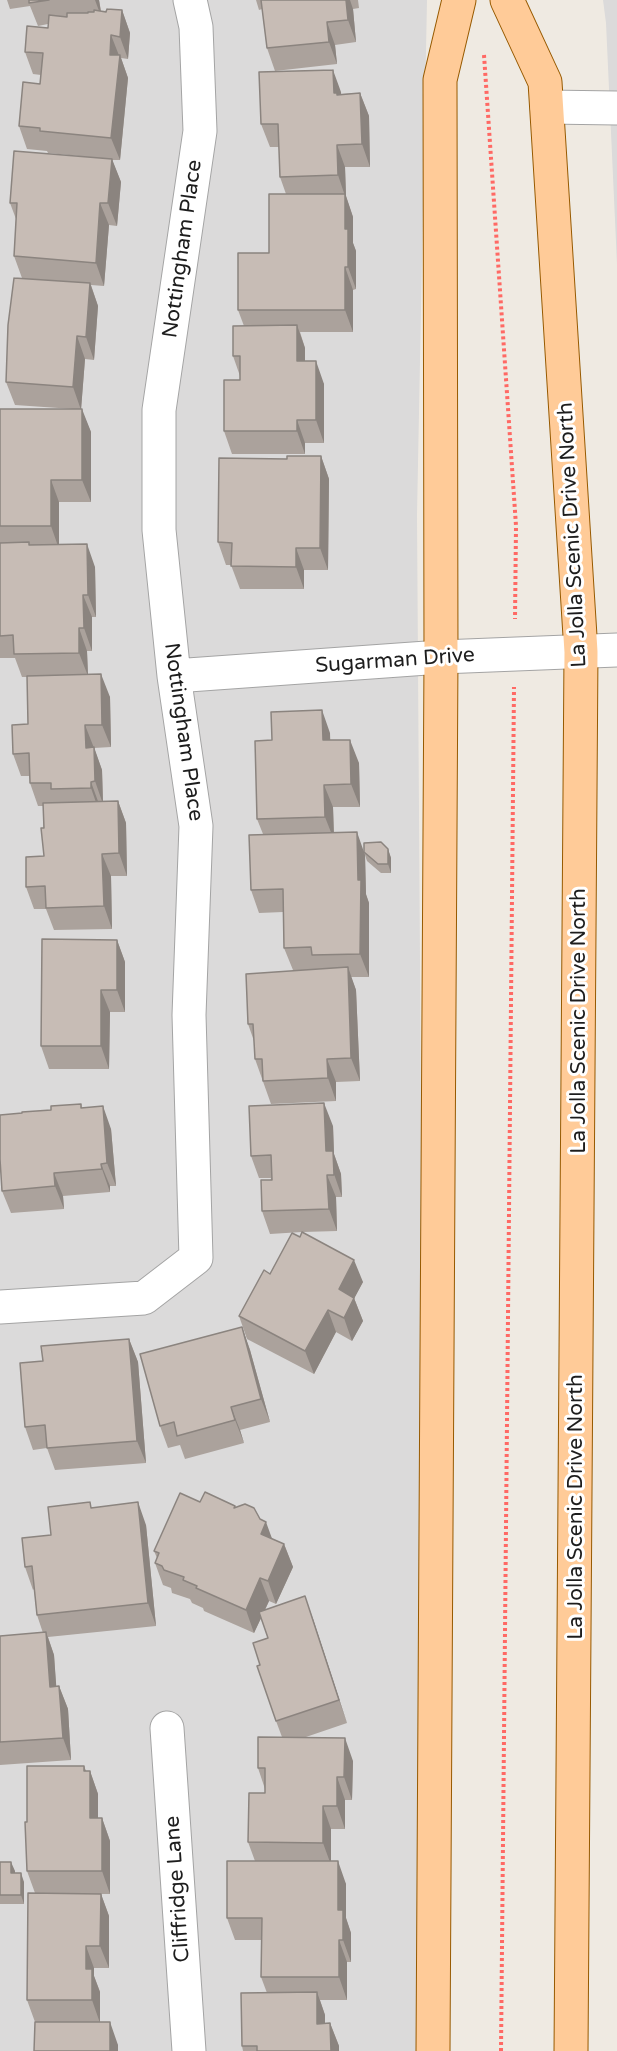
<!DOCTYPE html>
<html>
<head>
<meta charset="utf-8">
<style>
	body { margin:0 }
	canvas { display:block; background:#efeae2 }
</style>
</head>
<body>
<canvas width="617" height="2051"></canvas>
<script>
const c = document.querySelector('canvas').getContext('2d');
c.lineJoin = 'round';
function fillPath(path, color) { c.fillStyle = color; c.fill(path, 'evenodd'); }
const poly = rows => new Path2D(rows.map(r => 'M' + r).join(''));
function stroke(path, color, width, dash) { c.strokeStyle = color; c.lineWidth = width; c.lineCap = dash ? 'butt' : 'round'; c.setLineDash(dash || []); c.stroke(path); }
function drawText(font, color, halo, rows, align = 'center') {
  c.font = font + ' "Varela Round",sans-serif'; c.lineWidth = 6; c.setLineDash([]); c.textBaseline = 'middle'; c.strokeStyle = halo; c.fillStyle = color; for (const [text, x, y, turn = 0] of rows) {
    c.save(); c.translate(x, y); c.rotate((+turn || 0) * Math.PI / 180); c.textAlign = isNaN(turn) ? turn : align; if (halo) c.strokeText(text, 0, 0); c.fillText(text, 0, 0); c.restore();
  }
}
const residential = poly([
	[0,0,427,0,417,515,421,1112,441,2051,0,2051],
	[603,0,617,0,617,264,606,23]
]);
const path = poly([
	[484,55,516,526,515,619],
	[501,2051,514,687]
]);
const minor = poly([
	[547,107,617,108],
	[174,676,441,657,617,650],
	[0,1307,144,1298,196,1258,189,1015,196,826,174,676,159,530,159,410,200,131,196,27,190,0],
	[167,1728,189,2051]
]);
const major = poly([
	[507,0,545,82,581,652,571,2051],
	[433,2051,441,657,440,80,459,0]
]);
const wall = poly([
	[7,0,99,0,101,11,122,10,130,33,128,59,121,58,128,78,120,160,112,160,121,182,117,226,109,225,104,286,91,285,98,306,94,360,85,359,81,409,91,432,91,502,59,502,59,545,95,567,96,617,92,617,92,651,87,651,88,675,110,697,111,747,94,748,102,770,103,801,118,801,126,823,127,876,111,876,112,929,54,930,46,909,34,909,26,887,44,856,43,806,38,806,30,783,30,776,21,776,13,754,28,724,27,677,22,677,15,658,0,658,0,409,73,409,15,405,6,382,22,278,14,256,16,219,10,203,79,156,48,153,47,151,27,149,19,126,40,84,41,75,33,74,25,52,48,28,48,24,38,26,30,6,10,9],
	[256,0,358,0,359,8,353,9,356,42,335,45,337,64,275,71,267,48,262,9,259,10],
	[341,92,341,94,360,93,369,116,370,167,345,167,346,196,353,217,353,243,356,251,356,289,353,290,353,332,300,332,305,348,305,361,324,384,324,443,305,443,305,454,232,454,224,431,240,380,240,376,233,356,244,326,238,310,269,253,286,194,280,177,279,147,270,147,261,124],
	[321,456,329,479,328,570,304,570,304,589,240,589,231,565,226,565,218,542,287,459],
	[330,733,330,740,359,763,360,807,333,807,334,833,364,851,388,849,391,858,391,873,381,873,367,861,365,855,366,895,369,903,369,977,351,977,356,990,360,1081,336,1082,336,1101,271,1104,255,1059,254,1041,248,1024,293,970,284,948,283,912,259,913,251,890,263,834,257,819,272,740],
	[117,940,125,962,125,1012,110,1012,109,1069,49,1069,41,1046],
	[81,1104,82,1108,111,1129,116,1186,110,1186,110,1192,63,1196,64,1209,11,1213,2,1191,51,1110],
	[333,1126,334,1154,341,1174,342,1197,336,1197,337,1231,303,1232,363,1282,354,1298,363,1321,352,1341,336,1332,314,1374,247,1339,239,1316,270,1274,300,1237,302,1232,270,1234,262,1211,271,1178,259,1178,251,1156],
	[242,1327,250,1350,270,1422,240,1430,244,1443,185,1459,180,1445,168,1448,160,1426],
	[129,1339,138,1362,146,1463,55,1470,47,1448,33,1450,25,1427,43,1361],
	[200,1502,235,1508,272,1539,284,1544,293,1567,276,1604,269,1601,265,1610,313,1619,347,1723,303,1738,353,1761,352,1800,345,1800,345,1829,331,1829,331,1861,346,1884,346,1918,351,1933,351,1962,347,1962,347,2000,320,2000,325,2015,325,2024,330,2023,339,2046,339,2051,243,2051,242,2046,267,1993,261,1977,262,1940,235,1940,227,1918,255,1861,248,1842,265,1793,265,1789,258,1768,282,1737,276,1721,260,1665,268,1638,261,1618,254,1633,204,1611,203,1608,192,1603,190,1599,172,1593,171,1588,163,1585,155,1563,157,1558,154,1551],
	[92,1507,146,1525,156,1626,48,1637,54,1655,56,1686,59,1686,68,1709,71,1760,0,1765,0,1636,43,1633,37,1615,34,1589,33,1590,25,1567,51,1535],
	[84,1766,86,1771,90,1771,98,1794,98,1818,102,1818,110,1841,110,1894,101,1894,109,1916,109,1968,94,1968,94,1976,100,1992,100,2022,118,2045,35,2022,27,2000,35,1893,27,1871,27,1822],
	[0,1862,15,1871,15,1873,24,1882,24,1904,0,1904]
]);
const shadedWall = poly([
	[95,0,99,0,102,19],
	[346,0,350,0,353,9,356,42,348,20],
	[122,10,130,33,128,59,120,37],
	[327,22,335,45,337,64,329,42],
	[111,35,120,58,120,55,128,78,120,160,111,138,110,55],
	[333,70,341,92,342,105,334,93],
	[360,93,369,116,370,167,362,144],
	[337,145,345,167,346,196,353,217,353,243,356,251,356,289,348,267,345,229,345,196,338,175],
	[112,159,121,182,117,226,108,203],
	[100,203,109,225,104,286,96,263],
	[345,267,353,290,353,332,345,310],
	[90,283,98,306,94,360,86,337],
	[297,325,305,348,305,384,297,361],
	[77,336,85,359,81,410,73,387],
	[316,361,324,384,324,443,316,420],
	[82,409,91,432,91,502,82,480],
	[297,420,305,443,305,454,297,431],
	[321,456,329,479,328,570,320,548],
	[51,480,59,502,59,549,51,526],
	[87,544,95,567,96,617,88,595],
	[296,548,304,570,304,589,296,567],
	[83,595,92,617,92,651,84,628],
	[79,628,87,651,88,676,79,653],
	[101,674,110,697,111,747,102,725],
	[322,710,330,733,331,763,323,740],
	[85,725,94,748,86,748],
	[350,740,359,763,360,807,351,784],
	[94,747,102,770,103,804,95,781],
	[91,782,99,804,99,811,91,788],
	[324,785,333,807,334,840,325,817],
	[118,801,126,823,127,876,119,853],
	[357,832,365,855,366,894,369,903,369,977,360,954],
	[388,849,391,858,391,873,388,864],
	[102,854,111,876,112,929,104,906],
	[117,940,125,962,125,1012,117,990],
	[348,967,356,990,360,1081,351,1058],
	[101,990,110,1012,109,1069,101,1046],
	[327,1059,336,1082,336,1101,328,1078],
	[324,1103,333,1126,334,1154,341,1174,342,1197,326,1151],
	[103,1106,111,1129,116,1186,107,1163],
	[101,1164,110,1186,110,1192,102,1169],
	[54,1173,63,1196,64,1209,55,1186],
	[327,1175,336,1197,337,1231,329,1209],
	[354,1260,363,1282,347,1312,339,1289],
	[354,1298,363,1321,352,1341,344,1318],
	[328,1310,336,1332,314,1374,305,1351],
	[242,1327,250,1350,270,1422,261,1399],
	[129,1339,138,1362,146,1463,137,1441],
	[231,1407,240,1430,244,1443,235,1420],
	[138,1502,146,1525,156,1626,148,1603],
	[266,1522,274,1544,261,1534],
	[284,1544,293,1567,276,1604,268,1581],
	[260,1578,269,1601,254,1633,246,1610],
	[305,1596,313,1619,347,1723,339,1700],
	[46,1632,54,1655,58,1710,50,1687],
	[59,1686,68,1709,71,1760,63,1738],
	[345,1738,353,1761,352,1800,344,1777],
	[84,1766,90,1784,90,1771,98,1794,98,1841,90,1818],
	[337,1777,345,1800,345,1829,337,1806],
	[323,1806,331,1829,331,1865,323,1843],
	[102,1818,110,1841,110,1894,102,1871],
	[338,1861,346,1884,346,1918,351,1933,351,1962,343,1940,338,1910],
	[11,1862,15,1871,15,1882,11,1873],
	[21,1873,24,1882,24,1904,21,1895],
	[101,1894,109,1916,109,1968,100,1946],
	[339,1940,347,1962,347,2000,339,1977],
	[86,1946,94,1968,94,1976,100,1992,100,2023,92,2000,86,1969],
	[317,1992,325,2015,325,2047,317,2024],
	[110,2022,118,2045,118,2051,110,2051],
	[330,2023,339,2046,339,2051,331,2051]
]);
const building = poly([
	[29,0,49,0,29,3,29,0],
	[261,0,346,0,348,20,327,22,329,42,267,48,261,0],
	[107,9,122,10,120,37,111,35,110,55,120,55,111,138,40,131,40,128,19,126,23,82,40,84,43,53,25,52,27,26,48,28,49,15,67,17,67,13,88,13,88,12,94,12,94,10,106,12,107,9],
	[333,70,334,93,337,93,337,95,360,93,362,144,337,145,338,175,280,177,278,124,261,124,259,72,333,70],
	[14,151,112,159,108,203,100,203,96,263,14,256,17,203,10,203,14,151],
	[269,194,345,194,345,229,348,229,348,267,345,267,345,310,238,310,238,253,269,253,269,194],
	[14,278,90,283,86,337,77,336,73,387,6,382,8,325,14,278],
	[297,325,297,361,316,361,316,420,297,420,297,431,224,431,224,380,240,380,240,356,233,356,233,326,297,325],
	[0,409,82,409,82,480,51,480,51,526,0,526,0,409],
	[287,456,321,456,320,548,296,548,296,567,231,566,232,543,218,542,219,458,287,459,287,456],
	[29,542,29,545,87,544,88,595,83,595,84,628,79,628,79,653,14,654,13,635,0,636,0,543,29,542],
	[101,674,102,725,85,725,86,748,94,747,95,781,91,782,91,788,51,789,51,783,30,783,29,753,13,754,12,725,28,724,27,676,101,674],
	[322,710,323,740,350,740,351,784,324,785,325,817,257,819,255,741,272,740,271,712,322,710],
	[118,801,119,853,102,854,104,906,46,908,45,886,26,887,26,857,44,856,41,828,44,828,43,803,118,801],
	[357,832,358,880,361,880,360,954,312,955,311,947,284,948,283,889,251,890,249,835,357,832],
	[381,842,388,849,388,864,378,864,364,852,364,843,381,842],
	[42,939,117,940,117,990,101,990,101,1046,41,1046,42,939],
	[348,967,351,1058,327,1059,328,1078,263,1081,262,1059,255,1059,253,1024,248,1024,246,974,348,967],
	[324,1103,326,1151,333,1151,334,1175,327,1175,329,1209,262,1211,261,1180,272,1180,271,1155,251,1156,249,1106,324,1103],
	[81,1104,81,1108,103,1106,107,1163,101,1164,102,1169,54,1173,55,1186,2,1191,0,1159,0,1115,22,1113,22,1112,51,1110,51,1106,81,1104],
	[302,1232,354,1260,339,1289,354,1298,344,1318,328,1310,305,1351,239,1316,264,1270,270,1274,292,1233,300,1237,302,1232],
	[242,1327,261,1399,231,1407,235,1420,177,1436,174,1422,160,1426,140,1354,242,1327],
	[129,1339,137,1441,47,1448,45,1425,25,1427,20,1363,43,1361,41,1346,129,1339],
	[205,1492,235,1506,234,1508,245,1504,254,1508,260,1519,266,1522,261,1534,284,1544,268,1581,260,1578,246,1610,196,1588,197,1586,183,1580,184,1577,164,1570,162,1566,155,1563,159,1553,154,1551,180,1493,200,1502,205,1492],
	[90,1502,91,1508,138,1502,148,1603,37,1615,32,1566,25,1567,22,1538,51,1535,48,1507,90,1502],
	[305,1596,339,1700,276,1721,257,1666,260,1665,253,1643,268,1638,259,1612,305,1596],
	[46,1632,50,1687,59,1686,63,1738,0,1742,0,1636,46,1632],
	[258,1737,345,1738,344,1777,337,1777,337,1806,323,1806,323,1843,248,1842,249,1793,265,1793,265,1768,258,1768,258,1737],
	[27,1766,84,1766,84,1771,90,1771,90,1818,102,1818,102,1871,27,1871,25,1822,27,1822,27,1766],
	[227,1861,338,1861,338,1910,343,1910,343,1940,339,1940,339,1977,261,1977,262,1918,227,1918,227,1861],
	[0,1862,11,1862,11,1873,21,1873,21,1895,0,1895,0,1862],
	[28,1893,101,1894,100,1946,86,1946,86,1969,92,1969,92,2000,27,2000,28,1893],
	[317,1992,317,2024,330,2023,331,2051,257,2051,257,2046,242,2046,241,1993,317,1992],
	[35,2022,110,2022,110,2051,34,2051,35,2022]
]);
const streetNames = [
	["Nottingham Place",183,249,-82],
	["La Jolla Scenic Drive North",573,535,-93],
	["Sugarman Drive",395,661,-4],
	["Nottingham Place",183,732,82],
	["La Jolla Scenic Drive North",579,1021,-90],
	["La Jolla Scenic Drive North",576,1507,-90],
	["Cliffridge Lane",178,1889,-94]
];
fillPath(residential, '#dbdada');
stroke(minor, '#a4a4a4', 35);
stroke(major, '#975a00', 35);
stroke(path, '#ff6964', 4, [3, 3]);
stroke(minor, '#fff', 33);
stroke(major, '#ffcb98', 33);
fillPath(wall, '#aba29c');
fillPath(shadedWall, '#8b847f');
fillPath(building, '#c7bcb5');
stroke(building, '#8b847f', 1.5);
drawText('21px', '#1d1d1d', '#fff', streetNames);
</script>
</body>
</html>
